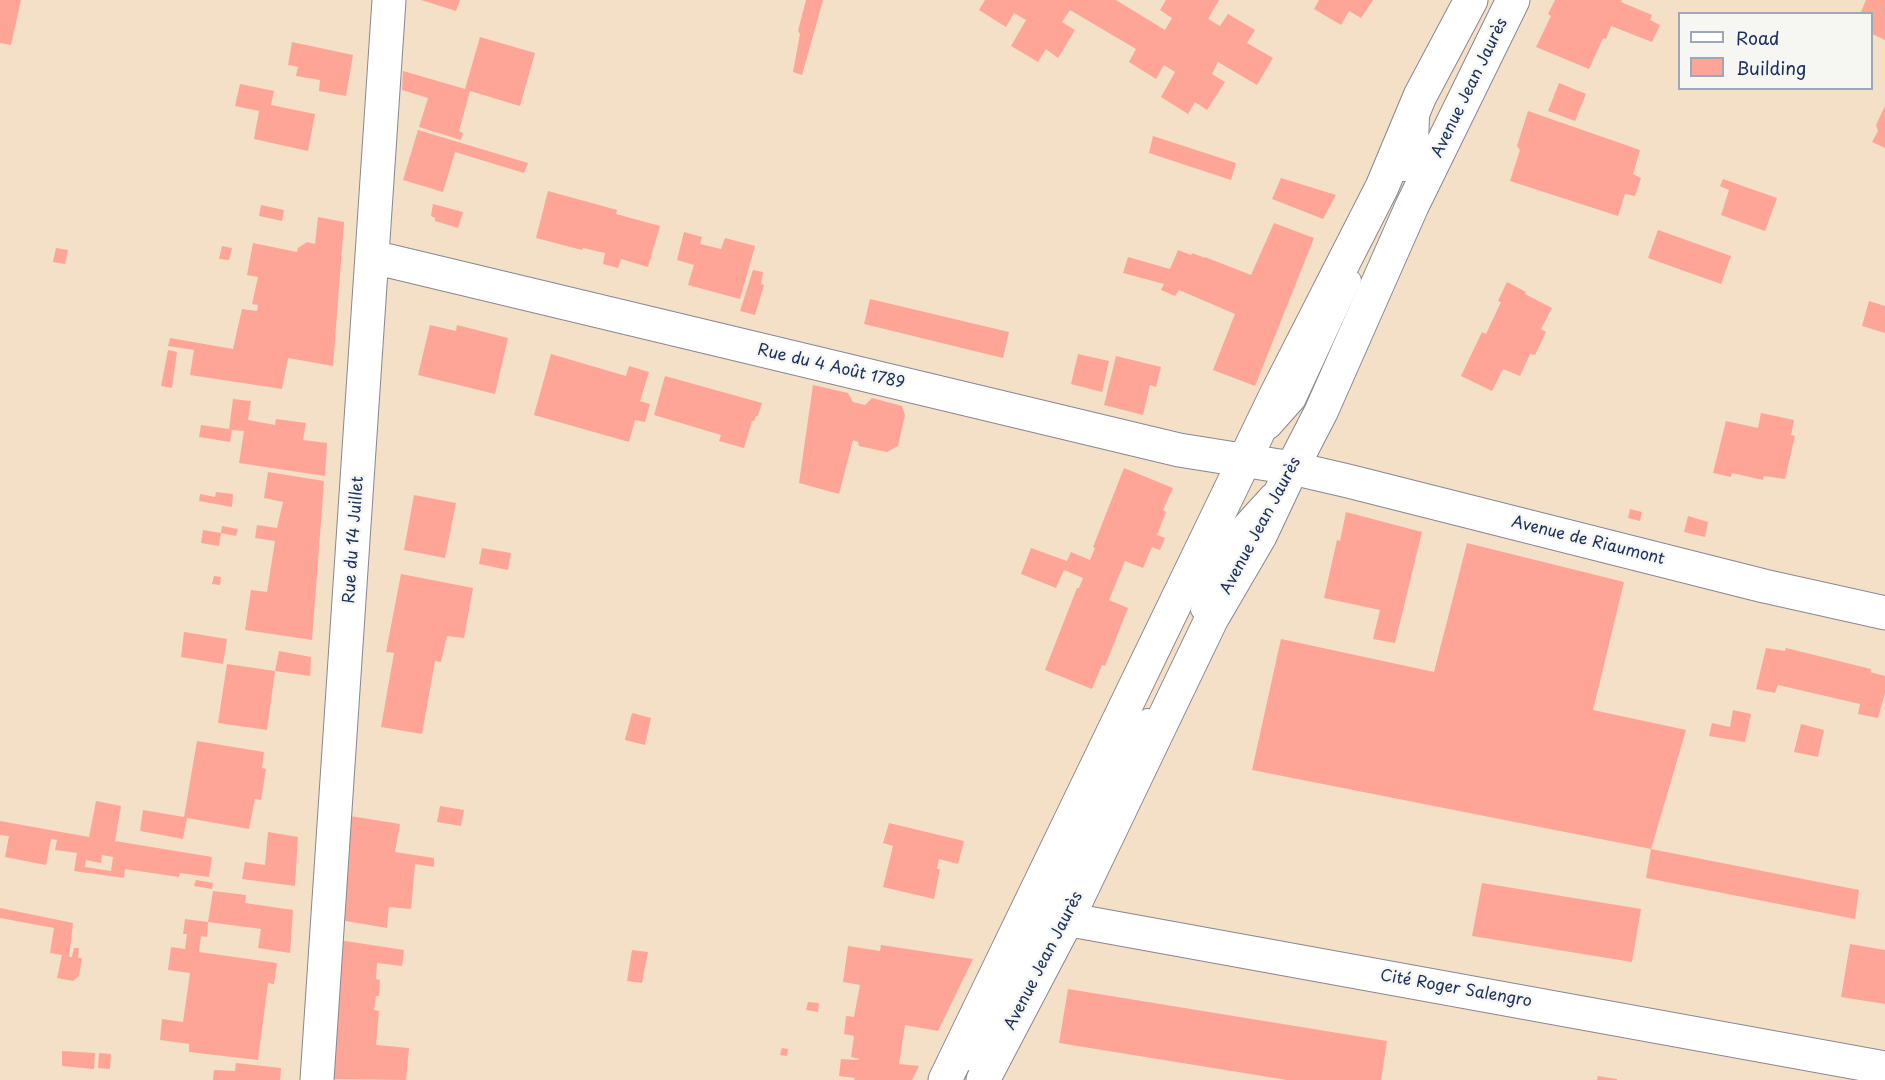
<!DOCTYPE html>
<html>
<head>
<meta charset="utf-8">
<style>
	body { margin:0 }
	#map { position:relative; width:1885px; height:1080px; overflow:hidden; background:#f4dfc7; font-family:"Playpen Sans",sans-serif }
	canvas { display:block }
	.legend { position:absolute; left:1678px; top:12px; width:195px; height:78px; box-sizing:border-box; background:#f6f6f2; border:2px solid #9ea6b7; margin:0; padding:8px 10px; list-style:none; font-size:18px; color:#1b2f5e }
	.legend li { display:flex; align-items:center; gap:12px; height:30px }
	.legend b { width:30px; border:2px solid #9ea6b7 }
</style>
</head>
<body>
<div id="map">
<canvas width="1885" height="1080"></canvas>
<ul class="legend">
<li><b style="height:8px;background:#fff"></b>Road</li>
<li><b style="height:16px;background:#fea597"></b>Building</li>
</ul>
</div>
<script>
const c = document.querySelector('canvas').getContext('2d');
c.lineJoin = 'round';
function fillPath(path, color) { c.fillStyle = color; c.fill(path, 'evenodd'); }
const poly = rows => new Path2D(rows.map(r => 'M' + r).join(''));
function stroke(path, color, width, dash) { c.strokeStyle = color; c.lineWidth = width; c.lineCap = dash ? 'butt' : 'round'; c.setLineDash(dash || []); c.stroke(path); }
function drawText(font, color, halo, rows, align = 'center') {
  c.font = font + ' "Playpen Sans",sans-serif'; c.lineWidth = 5; c.setLineDash([]); c.textBaseline = 'middle'; c.strokeStyle = halo; c.fillStyle = color; for (const [text, x, y, turn = 0] of rows) {
    c.save(); c.translate(x, y); c.rotate((+turn || 0) * Math.PI / 180); c.textAlign = isNaN(turn) ? turn : align; if (halo) c.strokeText(text, 0, 0); c.fillText(text, 0, 0); c.restore();
  }
}
const building = poly([
	[0,0,21,0,11,45,0,43],
	[421,0,460,0,456,11],
	[806,0,823,0,802,75,793,72,800,34,798,31],
	[985,0,1116,0,1165,30,1172,18,1160,10,1166,0,1219,0,1208,19,1220,26,1228,14,1255,30,1247,43,1273,58,1257,85,1218,62,1212,74,1225,82,1207,110,1195,102,1188,114,1161,97,1175,72,1164,65,1156,79,1129,62,1136,49,1070,10,1062,22,1075,30,1058,58,1046,49,1038,62,1011,46,1026,20,1014,13,1006,27,979,10],
	[1319,0,1373,0,1361,18,1349,11,1341,25,1314,9],
	[1555,0,1622,0,1621,2,1652,15,1650,20,1660,25,1652,42,1611,26,1606,39,1603,38,1589,69,1536,47,1551,16,1548,14],
	[1866,0,1885,0,1885,40,1872,34,1872,14,1860,14],
	[480,37,535,53,520,106,470,91,459,131,463,133,461,140,419,127,428,98,402,90,403,71,465,89],
	[292,42,353,55,346,96,319,91,320,80,296,76,298,67,288,65],
	[1559,83,1586,94,1575,121,1548,111],
	[240,84,274,91,271,105,315,114,308,151,254,139,259,111,235,106],
	[1885,106,1885,148,1872,142,1878,131,1876,125],
	[1528,111,1640,150,1633,174,1641,178,1635,196,1625,194,1618,216,1510,181,1520,150,1517,146],
	[418,130,528,163,524,173,455,152,443,192,403,180],
	[1153,136,1236,163,1231,180,1149,153],
	[1281,178,1336,195,1323,219,1272,199],
	[1723,179,1777,198,1765,231,1721,215,1729,190,1720,186],
	[548,191,617,210,616,214,660,226,648,267,621,259,618,268,603,264,605,253,583,248,582,250,536,238],
	[433,204,463,212,458,228,435,221,435,218,431,216],
	[261,205,284,210,282,221,259,216],
	[318,217,344,222,333,366,288,358,282,389,190,375,194,350,168,346,170,338,233,349,242,309,257,311,258,305,252,304,258,277,247,275,253,243,297,252,298,248,307,242,315,244],
	[1274,223,1314,238,1255,386,1213,370,1235,314,1179,290,1175,296,1161,290,1164,284,1123,273,1128,257,1170,269,1178,250,1191,255,1192,253,1205,258,1205,257,1251,275],
	[1658,230,1731,256,1721,284,1648,258],
	[684,232,702,237,700,244,721,249,725,238,755,246,740,299,688,285,694,265,677,260],
	[222,246,232,248,229,260,219,259],
	[56,248,68,250,65,264,53,262],
	[753,270,763,272,761,284,764,285,755,315,740,311],
	[1507,282,1526,292,1525,294,1552,308,1541,329,1546,332,1535,355,1530,354,1520,376,1503,369,1492,391,1461,376,1482,332,1486,334,1501,302,1498,301],
	[870,299,1009,332,1003,358,864,324],
	[1869,301,1885,306,1885,333,1862,326],
	[430,325,456,331,457,325,508,338,495,394,418,375],
	[168,350,177,352,172,388,161,386],
	[551,354,626,376,629,366,649,372,640,401,650,404,645,422,635,420,629,442,534,415],
	[1078,354,1109,361,1102,392,1071,384],
	[1116,356,1161,367,1156,387,1150,385,1143,415,1104,405],
	[665,376,762,403,758,416,756,416,754,421,752,421,744,448,719,441,721,435,654,415],
	[813,385,848,393,853,402,865,405,872,398,902,406,905,415,898,446,887,452,859,446,858,442,853,440,839,494,799,483],
	[233,399,251,401,248,420,275,425,276,419,306,423,303,440,327,443,325,476,239,463,244,431,232,430,230,442,199,437,201,425,229,429],
	[1761,413,1794,420,1791,435,1795,436,1785,479,1764,476,1763,480,1732,473,1731,477,1713,473,1726,421,1758,428],
	[1124,468,1173,488,1163,510,1166,512,1157,535,1165,538,1160,550,1152,547,1143,568,1125,561,1109,600,1128,608,1105,666,1102,665,1092,689,1045,670,1077,588,1079,588,1083,578,1064,570,1056,588,1021,574,1031,548,1067,561,1071,552,1090,560,1095,548,1093,547],
	[268,472,324,481,312,640,245,630,251,590,267,592,275,541,255,538,257,525,277,528,283,502,264,498],
	[216,492,233,494,232,507,199,501,200,494,215,497],
	[414,495,456,503,445,558,404,550],
	[1630,509,1642,512,1640,521,1628,518],
	[1346,512,1422,532,1395,643,1373,639,1380,610,1324,598,1337,540,1340,541],
	[1688,516,1708,522,1705,537,1684,532],
	[222,526,238,529,236,536,221,533],
	[203,530,221,533,219,546,201,543],
	[1467,543,1624,582,1593,710,1686,730,1651,849,1252,770,1281,639,1434,672],
	[482,548,511,553,508,570,479,564],
	[401,574,473,588,464,638,447,636,441,662,435,661,422,734,381,727,394,653,386,652],
	[214,576,221,577,220,585,212,584],
	[184,632,227,639,223,664,181,657],
	[1766,648,1785,651,1786,648,1871,669,1870,672,1885,676,1885,693,1878,718,1858,714,1860,704,1778,685,1775,693,1756,689],
	[279,651,311,657,310,676,275,671,267,730,218,723,227,664,275,671],
	[1733,710,1751,714,1745,742,1709,736,1712,723,1730,727],
	[632,713,651,718,645,745,625,740],
	[1801,724,1824,730,1818,757,1794,752],
	[197,741,264,752,262,768,266,769,261,800,255,799,249,829,187,818,183,839,140,831,143,810,184,817],
	[96,801,121,806,115,841,212,857,209,877,180,873,179,877,125,869,124,878,74,871,77,853,55,850,57,840,51,839,46,865,5,857,9,836,0,835,0,821,89,837],
	[102,855,113,857,111,871,85,867,86,860,101,863],
	[440,806,464,810,461,826,437,822],
	[350,816,400,824,395,852,434,858,434,867,415,864,411,909,389,907,387,928,340,920],
	[889,823,964,841,958,864,939,859,937,869,940,869,934,899,883,887,893,846,883,843],
	[268,832,298,837,295,886,242,879,245,862,265,865],
	[1651,849,1859,890,1855,919,1646,878],
	[196,880,213,883,212,889,194,886],
	[1482,883,1641,909,1632,962,1472,936],
	[213,891,246,895,245,903,293,910,290,953,258,948,261,929,208,922],
	[0,908,73,923,69,957,72,957,74,948,79,948,78,958,82,958,79,976,73,981,57,978,62,955,50,953,54,928,0,918],
	[185,919,208,922,207,937,201,936,199,952,277,963,274,984,268,983,258,1060,189,1052,189,1044,160,1040,162,1019,183,1022,190,973,168,970,171,947,185,949,187,934,183,934],
	[339,940,404,950,402,966,377,963,376,979,380,980,379,996,376,996,374,1010,379,1011,376,1045,409,1048,406,1080,329,1079],
	[1850,944,1885,950,1885,1004,1841,997],
	[881,945,973,959,938,1031,905,1025,899,1064,919,1066,912,1080,854,1080,855,1078,839,1076,841,1059,856,1060,860,1059,851,1057,854,1036,844,1034,846,1016,854,1017,860,985,843,982,848,946,880,951],
	[632,950,648,952,642,983,627,981],
	[1068,989,1387,1041,1381,1080,1287,1080,1059,1043],
	[808,1002,819,1003,818,1012,806,1010],
	[782,1048,788,1049,787,1056,780,1055],
	[62,1051,95,1053,94,1069,62,1066],
	[99,1053,111,1054,110,1069,98,1068],
	[236,1063,281,1068,280,1080,213,1080,214,1070,235,1071],
	[1598,1076,1617,1079,1617,1080,1597,1080]
]);
const service = poly([
	[1405,172,1419,142,1420,116],
	[1271,429,1296,401,1352,280],
	[1200,610,1239,527,1270,493],
	[972,1062,1045,914,1147,718]
]);
const minor = poly([
	[373,257,1179,450,1292,468,1348,481,1764,586,1885,613],
	[1027,912,1885,1068],
	[317,1080,389,0]
]);
const secondary = poly([
	[945,1080,1277,393,1382,187,1420,96,1471,0],
	[983,1080,1067,920,1211,620,1260,536,1292,468,1321,412,1412,206,1513,0]
]);
const streetNames = [
	["Avenue Jean Jaurès",1470,88,-64],
	["Rue du 4 Août 1789",831,367,13],
	["Avenue Jean Jaurès",1261,526,-62],
	["Rue du 14 Juillet",354,540,-86],
	["Avenue de Riaumont",1588,541,14],
	["Avenue Jean Jaurès",1044,961,-63],
	["Cité Roger Salengro",1456,989,10]
];
fillPath(building, '#fea597');
stroke(service, '#888792', 20);
stroke(minor, '#888792', 35);
stroke(secondary, '#888792', 35);
stroke(service, '#fff', 18);
stroke(minor, '#fff', 33);
stroke(secondary, '#fff', 33);
drawText('16px', '#1b2f5e', '#f6f6f2', streetNames);
</script>
</body>
</html>
